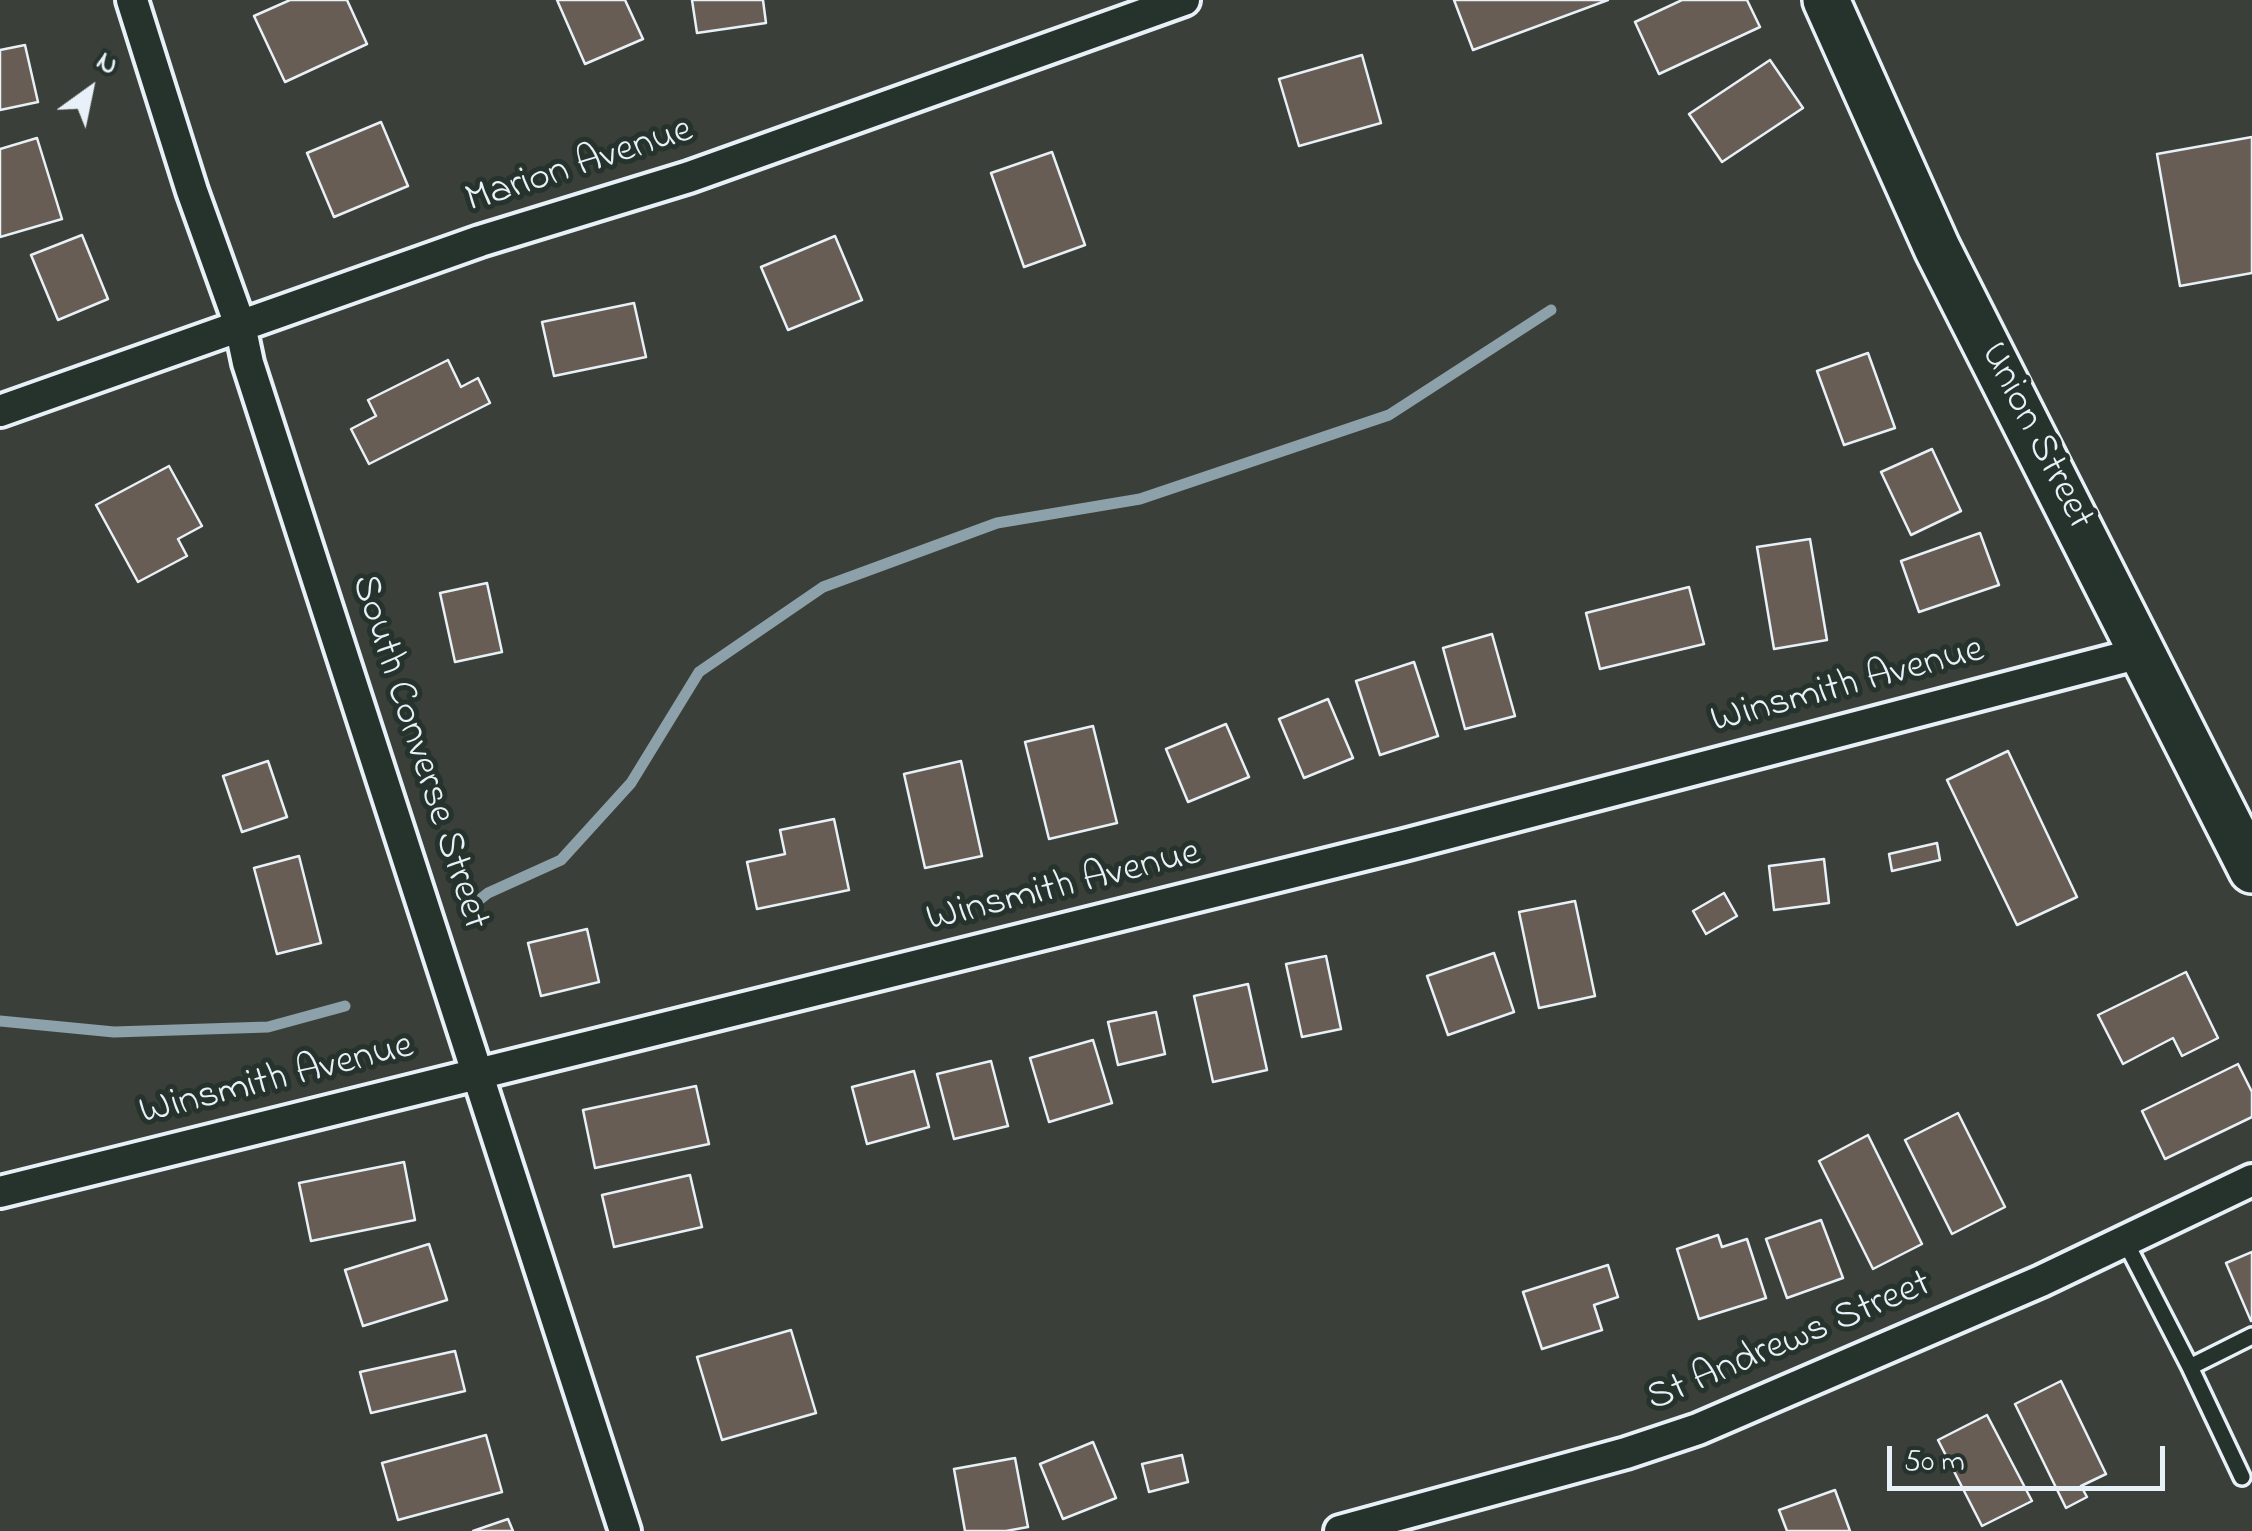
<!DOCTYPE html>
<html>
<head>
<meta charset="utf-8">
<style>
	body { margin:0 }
	#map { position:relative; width:2252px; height:1531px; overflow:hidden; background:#3a4039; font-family:"Indie Flower",sans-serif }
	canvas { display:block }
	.north { position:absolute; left:40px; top:40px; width:100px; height:100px; -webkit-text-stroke:8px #26332d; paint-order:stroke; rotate:33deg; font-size:28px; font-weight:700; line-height:40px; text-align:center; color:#e8f1f8 }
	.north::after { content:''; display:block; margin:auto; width:35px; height:45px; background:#e8f1f8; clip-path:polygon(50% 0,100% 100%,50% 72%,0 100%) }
	.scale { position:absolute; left:1887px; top:1446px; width:278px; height:45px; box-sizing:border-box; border:5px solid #e8f1f8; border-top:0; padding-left:12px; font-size:30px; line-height:35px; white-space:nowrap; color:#e8f1f8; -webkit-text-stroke:8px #26332d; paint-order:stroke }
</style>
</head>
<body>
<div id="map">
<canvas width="2252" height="1531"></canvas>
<div class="north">N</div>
<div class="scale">50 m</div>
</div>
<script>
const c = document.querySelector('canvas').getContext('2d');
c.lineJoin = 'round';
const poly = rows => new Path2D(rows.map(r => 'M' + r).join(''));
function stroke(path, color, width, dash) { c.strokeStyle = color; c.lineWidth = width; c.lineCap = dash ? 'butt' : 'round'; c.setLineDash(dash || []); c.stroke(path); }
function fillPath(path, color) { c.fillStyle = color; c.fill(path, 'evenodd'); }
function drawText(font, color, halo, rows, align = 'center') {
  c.font = font + ' "Indie Flower",sans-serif'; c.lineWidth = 10; c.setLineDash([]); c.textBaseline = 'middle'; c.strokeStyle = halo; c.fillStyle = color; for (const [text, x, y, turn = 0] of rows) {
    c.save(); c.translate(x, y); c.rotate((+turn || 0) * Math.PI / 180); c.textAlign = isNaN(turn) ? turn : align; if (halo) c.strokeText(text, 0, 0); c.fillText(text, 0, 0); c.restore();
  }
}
const stream = poly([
	[474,904,488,893,561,860,631,783,699,672,823,587,997,523,1140,499,1389,415,1551,310],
	[0,1021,114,1032,268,1027,345,1006]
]);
const building = poly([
	[290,0,347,0,367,44,285,82,254,16,290,0],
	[557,0,625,0,643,39,585,64,557,0],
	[692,0,763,0,766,23,697,33,692,0],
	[1454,0,1608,0,1473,50,1454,0],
	[1682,0,1747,0,1760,27,1659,74,1635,22,1682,0],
	[25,45,38,102,0,110,0,50,25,45],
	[1362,55,1381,123,1299,146,1279,79,1362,55],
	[1770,60,1803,108,1722,162,1689,114,1770,60],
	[381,122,408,186,334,217,307,153,381,122],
	[2252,137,2252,273,2180,286,2157,154,2252,137],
	[37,138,62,219,0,237,0,149,37,138],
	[1052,152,1085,245,1024,267,991,173,1052,152],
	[82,235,108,299,58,320,31,255,82,235],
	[835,236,862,300,788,330,761,267,835,236],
	[634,303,646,357,554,376,542,322,634,303],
	[1868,353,1895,428,1844,445,1817,371,1868,353],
	[448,360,461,387,478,378,490,403,369,464,351,429,376,416,368,400,448,360],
	[1932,449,1961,511,1911,535,1881,472,1932,449],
	[169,466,202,526,178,539,187,556,138,582,96,505,169,466],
	[1980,533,1999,585,1919,612,1901,561,1980,533],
	[1810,539,1827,640,1774,649,1757,547,1810,539],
	[487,583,502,652,455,662,440,593,487,583],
	[1689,587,1704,644,1600,669,1586,613,1689,587],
	[1492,634,1515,716,1465,729,1443,648,1492,634],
	[1414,662,1438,736,1380,755,1356,681,1414,662],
	[1328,699,1353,758,1304,778,1279,719,1328,699],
	[1226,724,1249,777,1188,802,1166,749,1226,724],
	[1093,726,1117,823,1049,839,1025,742,1093,726],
	[2008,751,2077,897,2017,925,1947,780,2008,751],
	[268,761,287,817,242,832,223,776,268,761],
	[961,761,982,856,925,868,904,774,961,761],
	[834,819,849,890,757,909,747,862,785,854,780,830,834,819],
	[1937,843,1940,860,1892,871,1889,854,1937,843],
	[299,856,321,943,277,954,254,868,299,856],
	[1824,859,1829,903,1774,910,1769,866,1824,859],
	[1724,893,1737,916,1706,934,1693,911,1724,893],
	[1575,901,1595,996,1539,1008,1519,912,1575,901],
	[587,929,599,982,541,996,528,943,587,929],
	[1494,953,1514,1012,1448,1035,1427,976,1494,953],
	[1326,956,1341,1029,1302,1037,1286,964,1326,956],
	[2186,972,2218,1038,2182,1056,2173,1038,2123,1064,2098,1015,2186,972],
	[1248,984,1267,1070,1213,1082,1194,996,1248,984],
	[1156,1012,1165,1054,1118,1065,1108,1022,1156,1012],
	[1093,1040,1112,1103,1049,1122,1030,1058,1093,1040],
	[991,1061,1008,1126,954,1139,937,1074,991,1061],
	[2238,1064,2252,1092,2252,1117,2165,1159,2142,1111,2238,1064],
	[914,1071,929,1127,867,1144,852,1087,914,1071],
	[696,1086,709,1144,595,1168,583,1110,696,1086],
	[1958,1113,2005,1207,1952,1234,1905,1140,1958,1113],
	[1868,1135,1922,1244,1873,1269,1819,1161,1868,1135],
	[404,1162,415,1220,311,1241,299,1183,404,1162],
	[690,1175,702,1227,614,1247,602,1195,690,1175],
	[1821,1220,1843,1278,1787,1298,1766,1239,1821,1220],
	[1718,1235,1722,1247,1747,1239,1766,1298,1699,1319,1677,1249,1718,1235],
	[429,1244,447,1300,363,1326,345,1270,429,1244],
	[2252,1252,2252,1320,2251,1321,2226,1263,2252,1252],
	[1608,1265,1618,1297,1594,1305,1602,1330,1542,1349,1523,1292,1608,1265],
	[791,1330,816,1413,722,1440,697,1357,791,1330],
	[455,1351,465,1391,371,1413,360,1372,455,1351],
	[2061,1381,2106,1474,2081,1486,2087,1497,2066,1508,2015,1404,2061,1381],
	[1987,1415,2032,1501,1982,1526,1938,1440,1987,1415],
	[486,1435,502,1492,398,1520,382,1463,486,1435],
	[1093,1442,1116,1498,1063,1519,1040,1464,1093,1442],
	[1182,1455,1188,1482,1149,1492,1142,1464,1182,1455],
	[1015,1458,1028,1527,1006,1531,965,1531,954,1469,1015,1458],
	[1835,1490,1850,1531,1787,1531,1779,1510,1835,1490],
	[508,1519,513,1531,473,1531,508,1519]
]);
const service = poly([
	[2125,1241,2190,1367],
	[2242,1477,2190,1367,2252,1336]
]);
const minor = poly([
	[132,0,192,191,240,325,248,363,625,1531],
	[0,411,480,241,689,177,1184,0],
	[0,1192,1404,845,2144,652],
	[1340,1531,1626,1453,1698,1429,2041,1281,2252,1180]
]);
const secondary = poly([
	[1826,0,1937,248,2252,870]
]);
const streetNames = [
	["Marion Avenue",580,168,-18],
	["Union Street",2034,437,63],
	["Winsmith Avenue",1848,688,-15],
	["South Converse Street",417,753,72],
	["Winsmith Avenue",1064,889,-14],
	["Winsmith Avenue",277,1082,-14],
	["St Andrews Street",1790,1344,-23]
];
stroke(stream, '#8ca1a9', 11);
fillPath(building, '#685d55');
stroke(building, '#e8f1f8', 2.5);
stroke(service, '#e8f1f8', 22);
stroke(minor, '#e8f1f8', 38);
stroke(secondary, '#e8f1f8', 52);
stroke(service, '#26332d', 15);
stroke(minor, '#26332d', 30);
stroke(secondary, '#26332d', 45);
drawText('40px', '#e8f1f8', '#26332d', streetNames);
</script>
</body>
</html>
